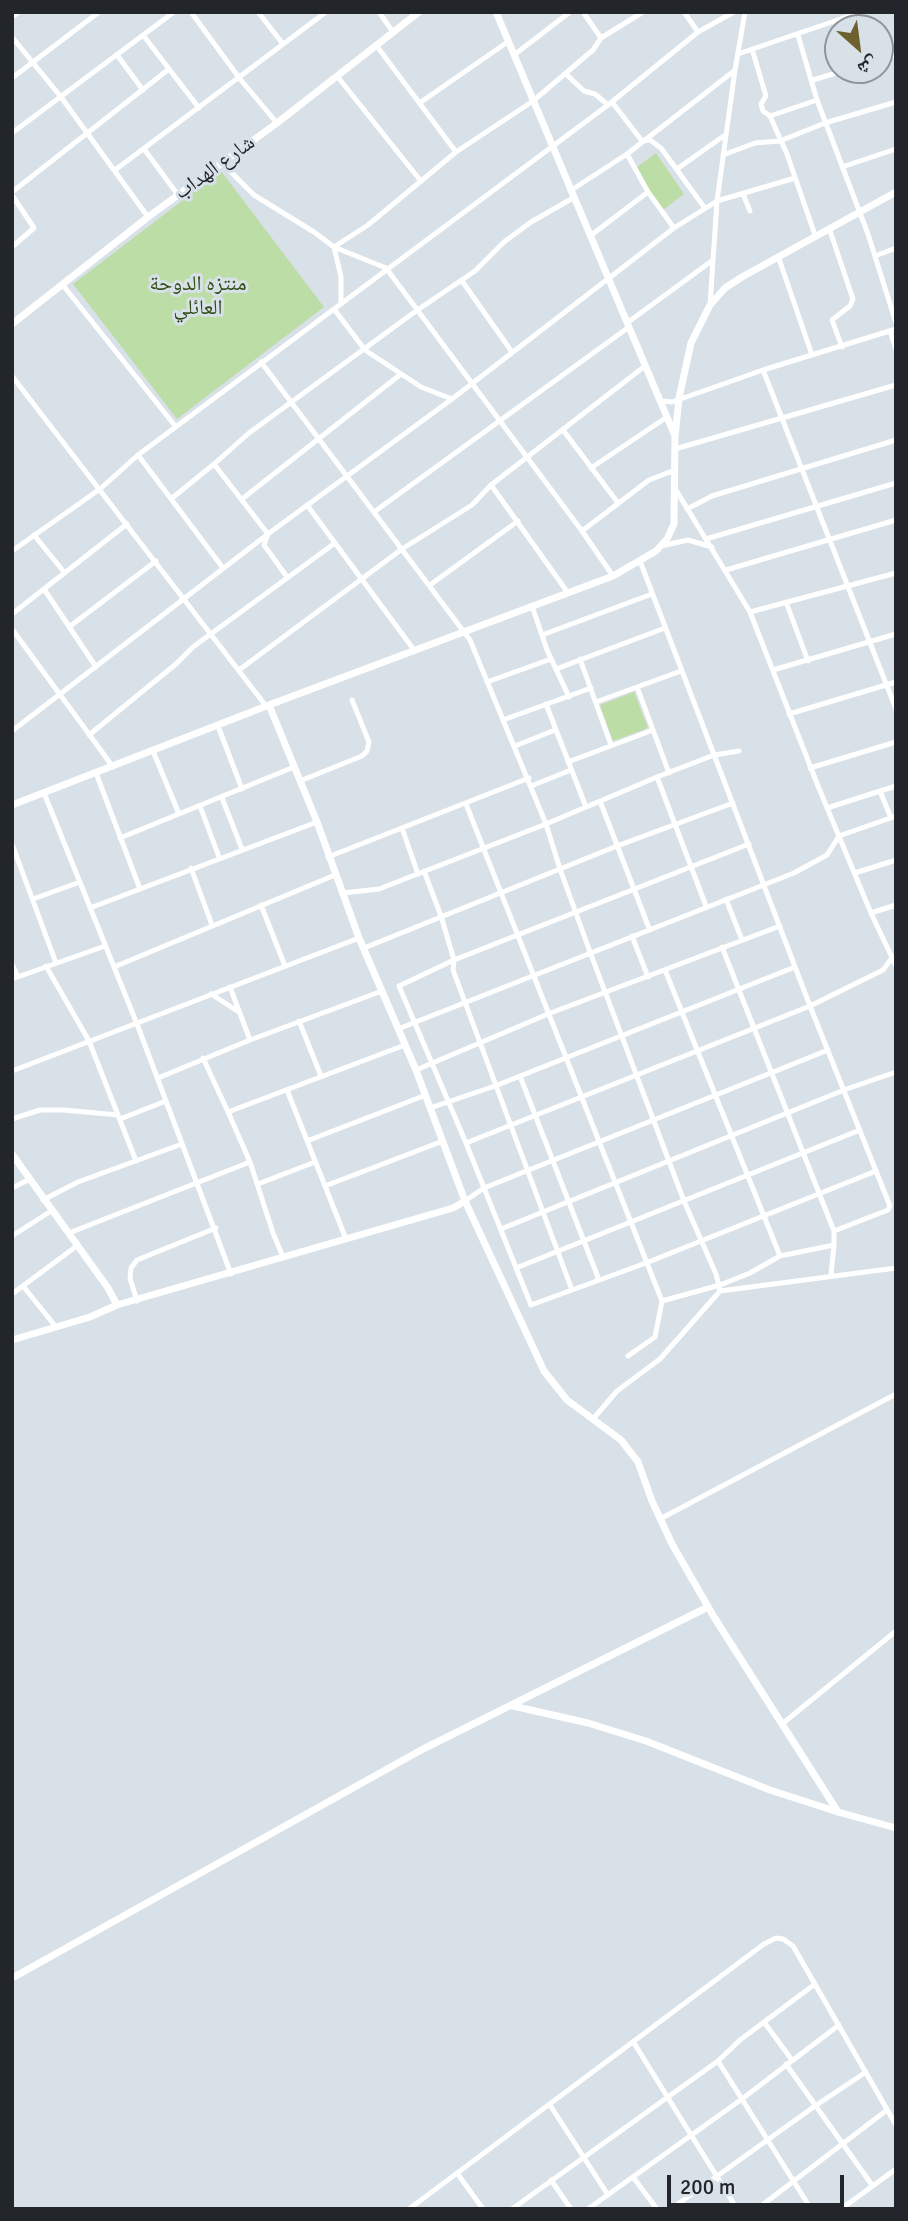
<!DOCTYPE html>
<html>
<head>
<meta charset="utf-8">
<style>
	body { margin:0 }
	#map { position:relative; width:908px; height:2221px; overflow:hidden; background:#d8e0e8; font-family:Signika,"Noto Naskh Arabic",sans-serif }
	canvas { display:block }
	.frame { position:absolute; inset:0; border:14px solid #222529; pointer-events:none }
	.north { position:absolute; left:824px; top:14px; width:70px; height:70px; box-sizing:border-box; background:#d8e0e8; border:2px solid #8f959c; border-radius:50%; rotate:152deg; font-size:19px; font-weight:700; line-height:28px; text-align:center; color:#222529 }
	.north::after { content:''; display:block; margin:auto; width:24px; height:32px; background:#6e612e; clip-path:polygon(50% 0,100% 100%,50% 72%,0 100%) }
	.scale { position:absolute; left:667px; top:2175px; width:177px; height:32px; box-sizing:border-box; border:4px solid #222529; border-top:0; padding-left:9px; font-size:21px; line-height:24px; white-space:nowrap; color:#222529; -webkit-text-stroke:5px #d8e0e8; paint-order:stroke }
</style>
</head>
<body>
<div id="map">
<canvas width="908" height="2221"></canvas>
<div class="frame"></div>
<div class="north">ش</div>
<div class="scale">200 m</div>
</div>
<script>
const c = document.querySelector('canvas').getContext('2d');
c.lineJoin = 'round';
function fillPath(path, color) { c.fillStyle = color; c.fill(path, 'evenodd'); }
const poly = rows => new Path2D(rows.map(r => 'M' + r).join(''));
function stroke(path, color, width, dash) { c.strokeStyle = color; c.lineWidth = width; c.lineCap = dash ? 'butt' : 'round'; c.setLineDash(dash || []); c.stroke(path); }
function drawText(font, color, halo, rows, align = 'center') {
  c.font = font + ' Signika,"Noto Naskh Arabic",sans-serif'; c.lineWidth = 6; c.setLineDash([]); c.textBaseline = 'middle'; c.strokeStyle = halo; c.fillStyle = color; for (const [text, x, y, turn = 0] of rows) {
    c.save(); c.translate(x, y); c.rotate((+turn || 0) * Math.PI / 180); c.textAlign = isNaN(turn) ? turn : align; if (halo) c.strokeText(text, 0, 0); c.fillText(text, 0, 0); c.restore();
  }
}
const green = poly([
	[656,153,684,194,663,210,633,170],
	[221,171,324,307,177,419,73,284],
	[634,692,648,728,613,741,600,705]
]);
const street = poly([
	[191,12,240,79,277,123],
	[258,12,283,44],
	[379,12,393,32],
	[583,12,601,38],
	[684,12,698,32],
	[12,17,19,12],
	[143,35,199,108],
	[798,35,817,100,868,234,896,323],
	[12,37,61,97,148,217],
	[376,45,456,152],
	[752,49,766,96,761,104,763,111,770,116,787,154,815,235],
	[738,54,861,12],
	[117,55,143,90],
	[514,55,570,12],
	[880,59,896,55],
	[566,74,584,91,595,94,608,105],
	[337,76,420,180],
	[12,78,99,12],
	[813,80,846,70],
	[421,102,509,41],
	[612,102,642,141,650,140,661,148,704,207],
	[770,116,817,100],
	[12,133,174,12],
	[144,149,178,195],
	[627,154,648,192,674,228],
	[723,155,755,143,780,141,825,123,896,102],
	[223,164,254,195,314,232,334,247,386,268,582,531,613,576],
	[842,167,896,149],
	[677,169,725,135],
	[115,170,326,12],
	[570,191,627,154,734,71],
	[12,192,169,69],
	[743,194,750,211],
	[12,195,34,228,12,247],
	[829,228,853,299,850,306,832,320,842,347],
	[590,236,648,192],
	[778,256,812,355],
	[875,256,896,248],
	[462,281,512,352],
	[62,284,176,427],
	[341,303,341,277,334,247,368,225,456,152,533,101,593,50,601,38,643,12],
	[710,305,717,201,735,70,745,12],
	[334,309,365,350,421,387,452,399],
	[627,323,713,260],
	[890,331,896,349],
	[261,362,470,640,546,824,560,869,590,952,684,1201,716,1274,720,1291],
	[763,370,896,709],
	[12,376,266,706],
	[660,401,672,402,763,370,896,329],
	[563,430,618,503],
	[675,449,896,385],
	[138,455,223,568],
	[214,464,249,433,416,311,475,271,504,242,531,222,573,198],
	[591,468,667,417],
	[491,485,568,593],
	[676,490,750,612,818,786,871,913,896,966],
	[171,499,214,464,268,534,264,545,287,577],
	[242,499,401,374],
	[307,505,414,650],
	[687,509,712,496,896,440],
	[374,512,629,327],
	[582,531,649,480,675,470],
	[34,535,64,572],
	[706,539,896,483],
	[661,546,688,540,712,547],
	[12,551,100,489,138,455,608,105,698,32,734,12],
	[726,570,896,520],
	[430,585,518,521],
	[44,589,96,667],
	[786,602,808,661],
	[532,606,547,650,569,697],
	[750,612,896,573],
	[12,614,127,524],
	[69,627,156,561],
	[12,629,113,767],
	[542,635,652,594],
	[580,659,611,745],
	[556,669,665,628],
	[239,670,402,549,472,505,491,485,645,366],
	[773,670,896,634],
	[487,682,551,659],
	[637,687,669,773],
	[596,702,681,671],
	[546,704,586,807],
	[789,714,896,682],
	[503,720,591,688],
	[218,726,242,789],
	[12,731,268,534,452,399,674,228,717,201,795,178],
	[89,735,176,664,193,647,335,543],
	[515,746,555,730],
	[153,751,179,814],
	[568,762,653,730],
	[810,768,896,742],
	[96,773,140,889],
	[657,777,706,906],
	[300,781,362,756,367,751,369,742,352,700],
	[531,786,571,770],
	[880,791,891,818],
	[44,793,137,1024,231,1274],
	[222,798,242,849],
	[600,801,649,928],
	[466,804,662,1301],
	[200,806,219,857],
	[827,808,896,786],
	[402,828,418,874],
	[120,838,294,767],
	[12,844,56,963],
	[749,844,454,960,399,986,466,1143,531,1305,646,1263,876,1171],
	[328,857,529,778],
	[191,868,212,925],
	[424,871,441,916,454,960,453,970,572,1290],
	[855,873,896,860],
	[343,893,379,889,546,824,657,777,714,755,739,751],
	[33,899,80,882],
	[726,899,742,940],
	[261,905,285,966],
	[90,908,317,822],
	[871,913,896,905],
	[632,936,648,977],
	[722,947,834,1231],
	[364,948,617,846,733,803],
	[12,964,18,977],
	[46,966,89,1041,136,1161],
	[114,967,335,875],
	[665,970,780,1256],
	[12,979,105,946],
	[230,987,250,1040],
	[211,994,239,1012],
	[299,1021,321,1076],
	[398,1029,794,873,827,855,839,836,896,816],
	[203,1058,228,1112,405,1045],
	[416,1070,548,1014,780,926],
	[12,1071,359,938],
	[520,1076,599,1280],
	[158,1078,250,1040,382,991],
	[287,1090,346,1239],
	[430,1108,495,1086,795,967],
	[228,1112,250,1162],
	[12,1119,40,1110,64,1110,118,1115],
	[120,1119,166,1101],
	[307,1141,426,1095],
	[466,1143,810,1006,883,970,892,958,896,956],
	[258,1184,315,1162],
	[325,1186,443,1141],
	[12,1188,30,1179],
	[43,1200,78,1182,182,1144],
	[465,1201,484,1188,828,1050],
	[501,1229,844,1090,896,1072],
	[69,1233,250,1162,273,1233,283,1257],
	[12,1236,51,1211],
	[516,1268,860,1130],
	[831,1275,834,1245],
	[23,1286,56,1327],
	[12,1294,78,1245],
	[137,1301,130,1278,131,1268,137,1260,216,1228],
	[628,1356,655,1337,662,1301,720,1285,750,1273,780,1256,834,1245,834,1231,888,1210,890,1206,810,1006,640,561],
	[593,1419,617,1391,660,1359,720,1291,896,1268],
	[660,1519,896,1394],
	[782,1724,896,1631],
	[764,2022,792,2060],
	[634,2043,737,2209],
	[718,2061,811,2209],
	[786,2064,872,2185],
	[550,2105,608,2195],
	[457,2173,483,2209],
	[633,2177,657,2209],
	[551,2180,571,2209],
	[409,2209,764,1944,776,1938,783,1939,793,1946,896,2125],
	[512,2209,718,2061,740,2040,815,1984],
	[588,2209,742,2099,839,2025],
	[671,2209,815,2106,866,2072],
	[757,2209,887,2110],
	[841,2209,896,2169]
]);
const secondary = poly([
	[496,12,675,436],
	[12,324,148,217,277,123,419,12],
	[269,705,317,822,359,938,416,1070,465,1201,544,1371,567,1400,621,1440,638,1462,652,1501,672,1544,714,1617,838,1812],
	[12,805,269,705,613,576,656,551,667,539,674,524,675,437,679,398,691,343,710,305,725,288,742,277,896,192],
	[12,1154,108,1288,117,1305],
	[12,1340,90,1317,117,1305,453,1208,465,1201],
	[513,1706,588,1723,646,1741,770,1790,838,1812,896,1828],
	[14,1977,423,1749,708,1607]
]);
const streetNames = [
	["شارع الهداب",215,168,-36]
];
const parkNames = [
	["منتزه الدوحة",198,284],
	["العائلي",198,308]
];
fillPath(green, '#bddda7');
stroke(street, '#fff', 5);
stroke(secondary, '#fff', 7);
drawText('21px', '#222529', '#d8e0e8', streetNames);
drawText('21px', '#2f4c14', '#d8e0e8', parkNames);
</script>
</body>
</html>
